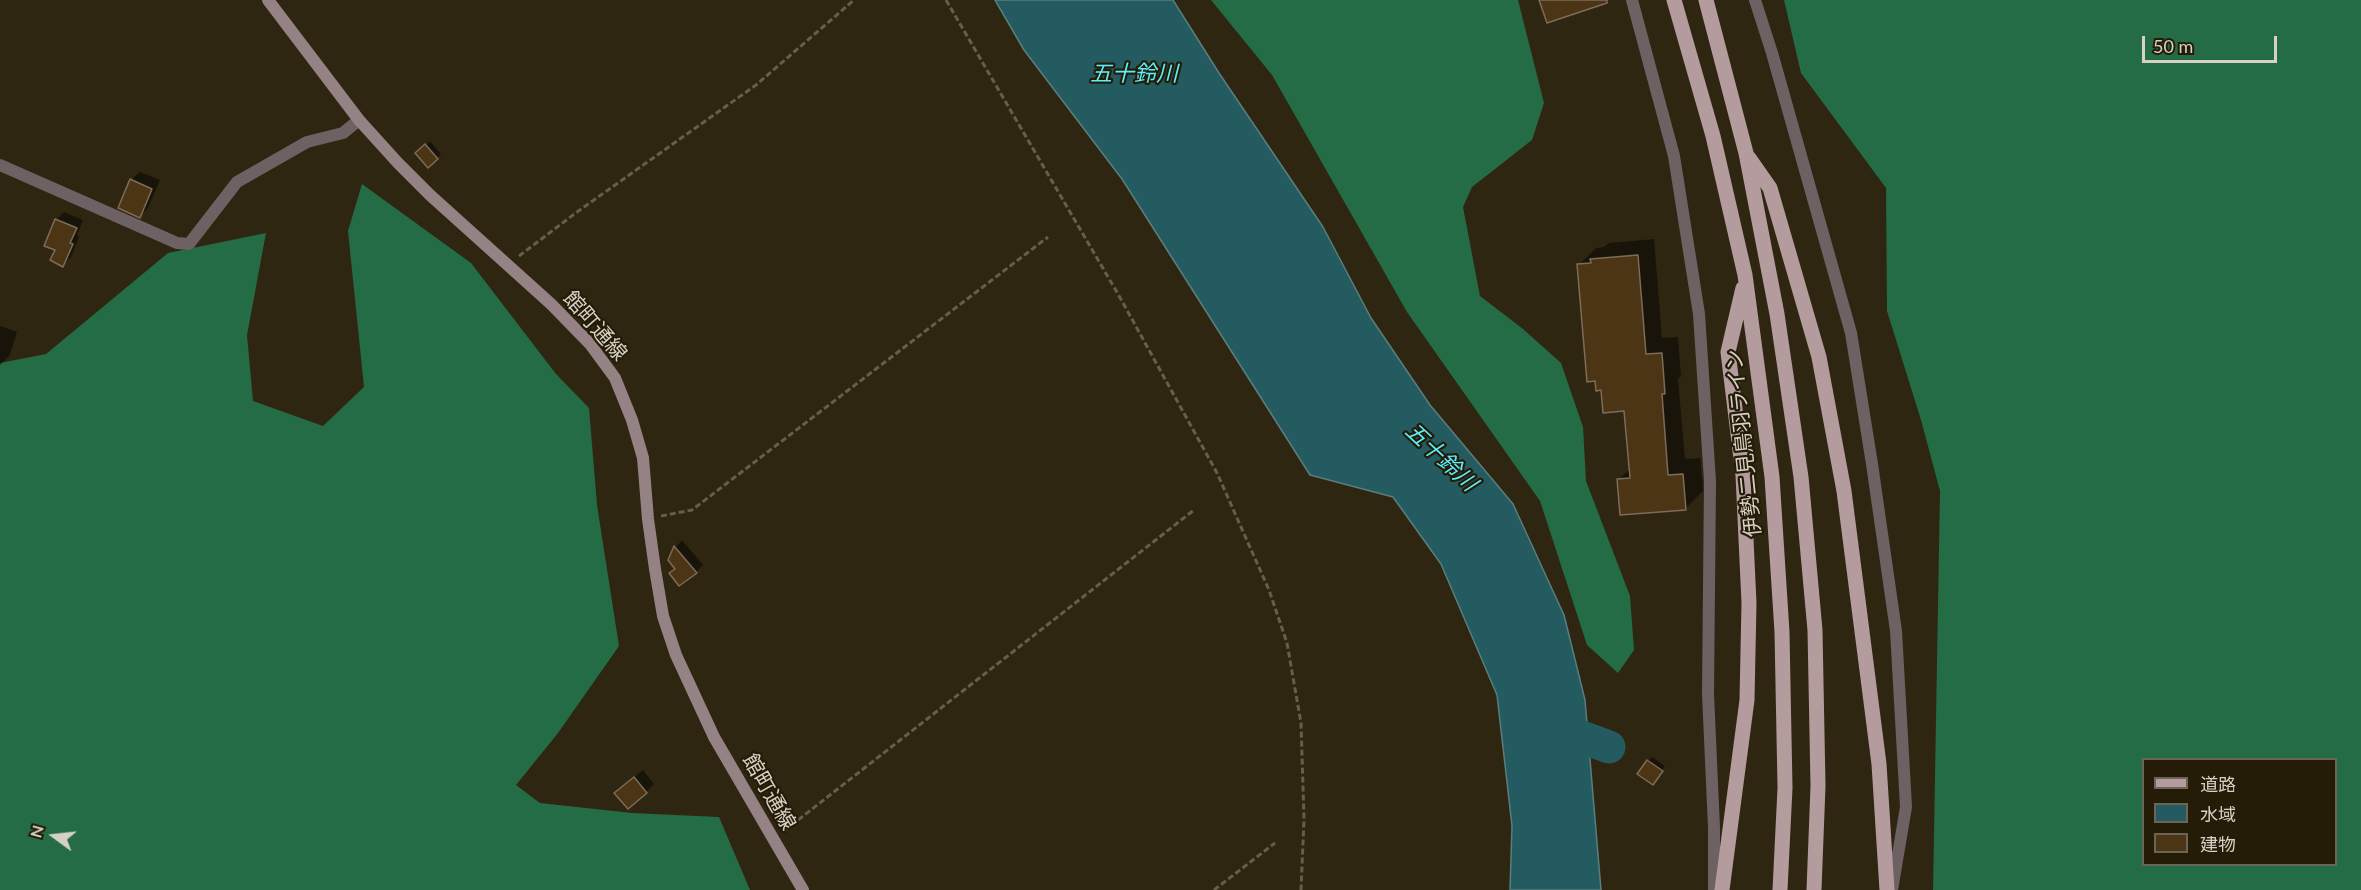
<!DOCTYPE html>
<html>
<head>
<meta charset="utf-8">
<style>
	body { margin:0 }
	#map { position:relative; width:2361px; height:890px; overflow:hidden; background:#2f2611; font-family:Lato,"Noto Sans JP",sans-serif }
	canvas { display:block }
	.legend { position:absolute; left:2142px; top:758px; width:195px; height:108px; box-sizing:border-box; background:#251c08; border:2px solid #6c6454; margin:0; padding:8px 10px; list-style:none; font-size:18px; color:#d7d1c5 }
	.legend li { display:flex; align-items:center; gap:12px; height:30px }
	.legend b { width:30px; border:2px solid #6c6454 }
	.north { position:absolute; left:24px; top:806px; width:60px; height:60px; -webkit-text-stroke:4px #251c08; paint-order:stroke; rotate:285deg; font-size:16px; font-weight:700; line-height:24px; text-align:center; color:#d7d1c5 }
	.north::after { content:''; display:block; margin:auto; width:21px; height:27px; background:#d7d1c5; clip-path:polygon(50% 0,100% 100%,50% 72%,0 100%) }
	.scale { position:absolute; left:2142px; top:36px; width:135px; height:27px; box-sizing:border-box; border:3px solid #d7d1c5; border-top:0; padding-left:8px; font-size:18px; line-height:21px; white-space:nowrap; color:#d7d1c5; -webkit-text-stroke:4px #251c08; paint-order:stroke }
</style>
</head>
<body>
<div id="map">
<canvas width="2361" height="890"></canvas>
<ul class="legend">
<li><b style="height:8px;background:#b49b9e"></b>道路</li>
<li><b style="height:16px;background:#245b60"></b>水域</li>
<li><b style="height:16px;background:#4c3514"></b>建物</li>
</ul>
<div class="north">N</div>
<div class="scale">50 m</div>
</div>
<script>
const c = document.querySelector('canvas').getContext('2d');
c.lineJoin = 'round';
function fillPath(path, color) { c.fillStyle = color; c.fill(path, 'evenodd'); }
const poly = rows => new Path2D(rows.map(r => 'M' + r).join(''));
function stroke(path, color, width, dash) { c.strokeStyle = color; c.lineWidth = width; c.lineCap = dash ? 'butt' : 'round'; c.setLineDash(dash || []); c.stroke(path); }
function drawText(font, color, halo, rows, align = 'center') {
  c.font = font + ' Lato,"Noto Sans JP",sans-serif'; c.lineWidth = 4.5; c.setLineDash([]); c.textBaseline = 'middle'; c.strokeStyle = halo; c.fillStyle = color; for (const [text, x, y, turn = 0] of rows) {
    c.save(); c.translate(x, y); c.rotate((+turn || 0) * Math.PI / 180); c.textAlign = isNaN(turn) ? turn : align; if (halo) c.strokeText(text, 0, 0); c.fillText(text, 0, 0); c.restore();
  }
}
const forest = poly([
	[1211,0,1518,0,1544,103,1532,140,1472,187,1463,207,1480,296,1523,329,1561,363,1583,427,1586,481,1630,596,1634,650,1618,673,1587,645,1540,501,1407,312,1272,75],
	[1784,0,2361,0,2361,890,1933,890,1940,491,1921,420,1887,311,1886,188,1801,73],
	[2144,760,2336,760,2336,864,2144,864],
	[362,184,471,263,556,374,589,408,597,505,619,646,558,733,516,785,540,803,632,813,719,817,750,890,0,890,0,363,46,354,168,253,266,233,247,335,253,401,323,426,364,387,348,231]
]);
const water = poly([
	[995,0,1173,0,1219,73,1323,227,1371,318,1430,405,1513,504,1564,615,1585,700,1601,890,1510,890,1512,826,1497,695,1441,564,1393,497,1310,475,1122,179,1024,50,995,0]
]);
const shadow = poly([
	[430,141,441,154,428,166,417,153],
	[140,172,160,180,148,208,140,216,131,180],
	[64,212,83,220,77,235,79,237,71,257,63,265,57,249,56,220],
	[1654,239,1662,338,1678,337,1681,376,1678,379,1685,459,1700,458,1703,491,1686,508,1618,480,1631,468,1626,409,1602,389,1579,265,1596,248,1604,247,1609,243],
	[0,326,17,332,10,355,0,365],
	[682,540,703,565,696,572,670,560,676,547],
	[1652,757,1665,766,1656,779,1648,761],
	[643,770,654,784,646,792,625,785]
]);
const river = poly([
	[1557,728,1609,747]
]);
const building = poly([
	[1539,0,1607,0,1607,3,1547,23,1539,0],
	[425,144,438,159,428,168,415,153,425,144],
	[130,179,152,189,140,218,118,208,130,179],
	[55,219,77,228,70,243,73,244,63,267,50,260,55,250,44,246,55,219],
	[1638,255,1646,354,1662,353,1665,394,1662,394,1668,475,1683,474,1686,510,1620,515,1617,479,1630,478,1624,411,1603,413,1601,390,1596,391,1595,381,1587,382,1577,264,1591,263,1590,259,1638,255],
	[674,546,697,573,679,586,669,573,675,569,668,560,674,546],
	[1647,760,1663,771,1653,785,1637,774,1647,760],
	[634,777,647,793,628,809,614,793,634,777]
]);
const path = poly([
	[946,0,1118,294,1217,473,1269,590,1287,643,1301,723,1304,819,1301,890],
	[519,256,577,212,756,85,854,0],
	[661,516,692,510,1048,237],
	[784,831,1194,510],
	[1214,890,1275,843]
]);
const minor = poly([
	[1632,0,1674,156,1699,314,1710,481,1708,694,1714,828,1714,890],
	[1755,0,1772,53,1851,333,1872,464,1896,631,1906,807,1892,890],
	[0,165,177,243,189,244,237,182,307,142,343,133,359,120]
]);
const secondary = poly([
	[268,0,359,120,398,163,430,195,551,304,590,344,615,378,632,420,643,458,648,519,655,569,663,616,676,655,714,737,803,890]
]);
const primary = poly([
	[1674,0,1713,136,1745,275,1772,477,1782,632,1785,788,1780,890],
	[1706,0,1746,153,1777,314,1801,477,1815,630,1818,786,1814,890],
	[1749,158,1770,188,1819,357,1844,491,1879,764,1887,890],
	[1722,890,1747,700,1749,603,1743,475,1728,352,1743,288]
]);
const streetNames = [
	["館町通線",595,326,49],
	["伊勢二見鳥羽ライン",1744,443,-96],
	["館町通線",769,792,60]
];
const waterNames = [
	["五十鈴川",1134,74],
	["五十鈴川",1441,457,43]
];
fillPath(forest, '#246c45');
fillPath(water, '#245b60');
stroke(water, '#5a7e7e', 1.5);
fillPath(shadow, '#0007');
stroke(river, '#245b60', 33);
fillPath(building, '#4c3514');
stroke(building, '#7d6c59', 1.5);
stroke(path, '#665e4c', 3, [6, 3]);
stroke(minor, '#6e6163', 12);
stroke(secondary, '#958284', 12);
stroke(primary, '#b49b9e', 15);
drawText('21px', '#d7d1c5', '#251c08', streetNames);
drawText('italic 22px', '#5aeffd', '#251c08', waterNames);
</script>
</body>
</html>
